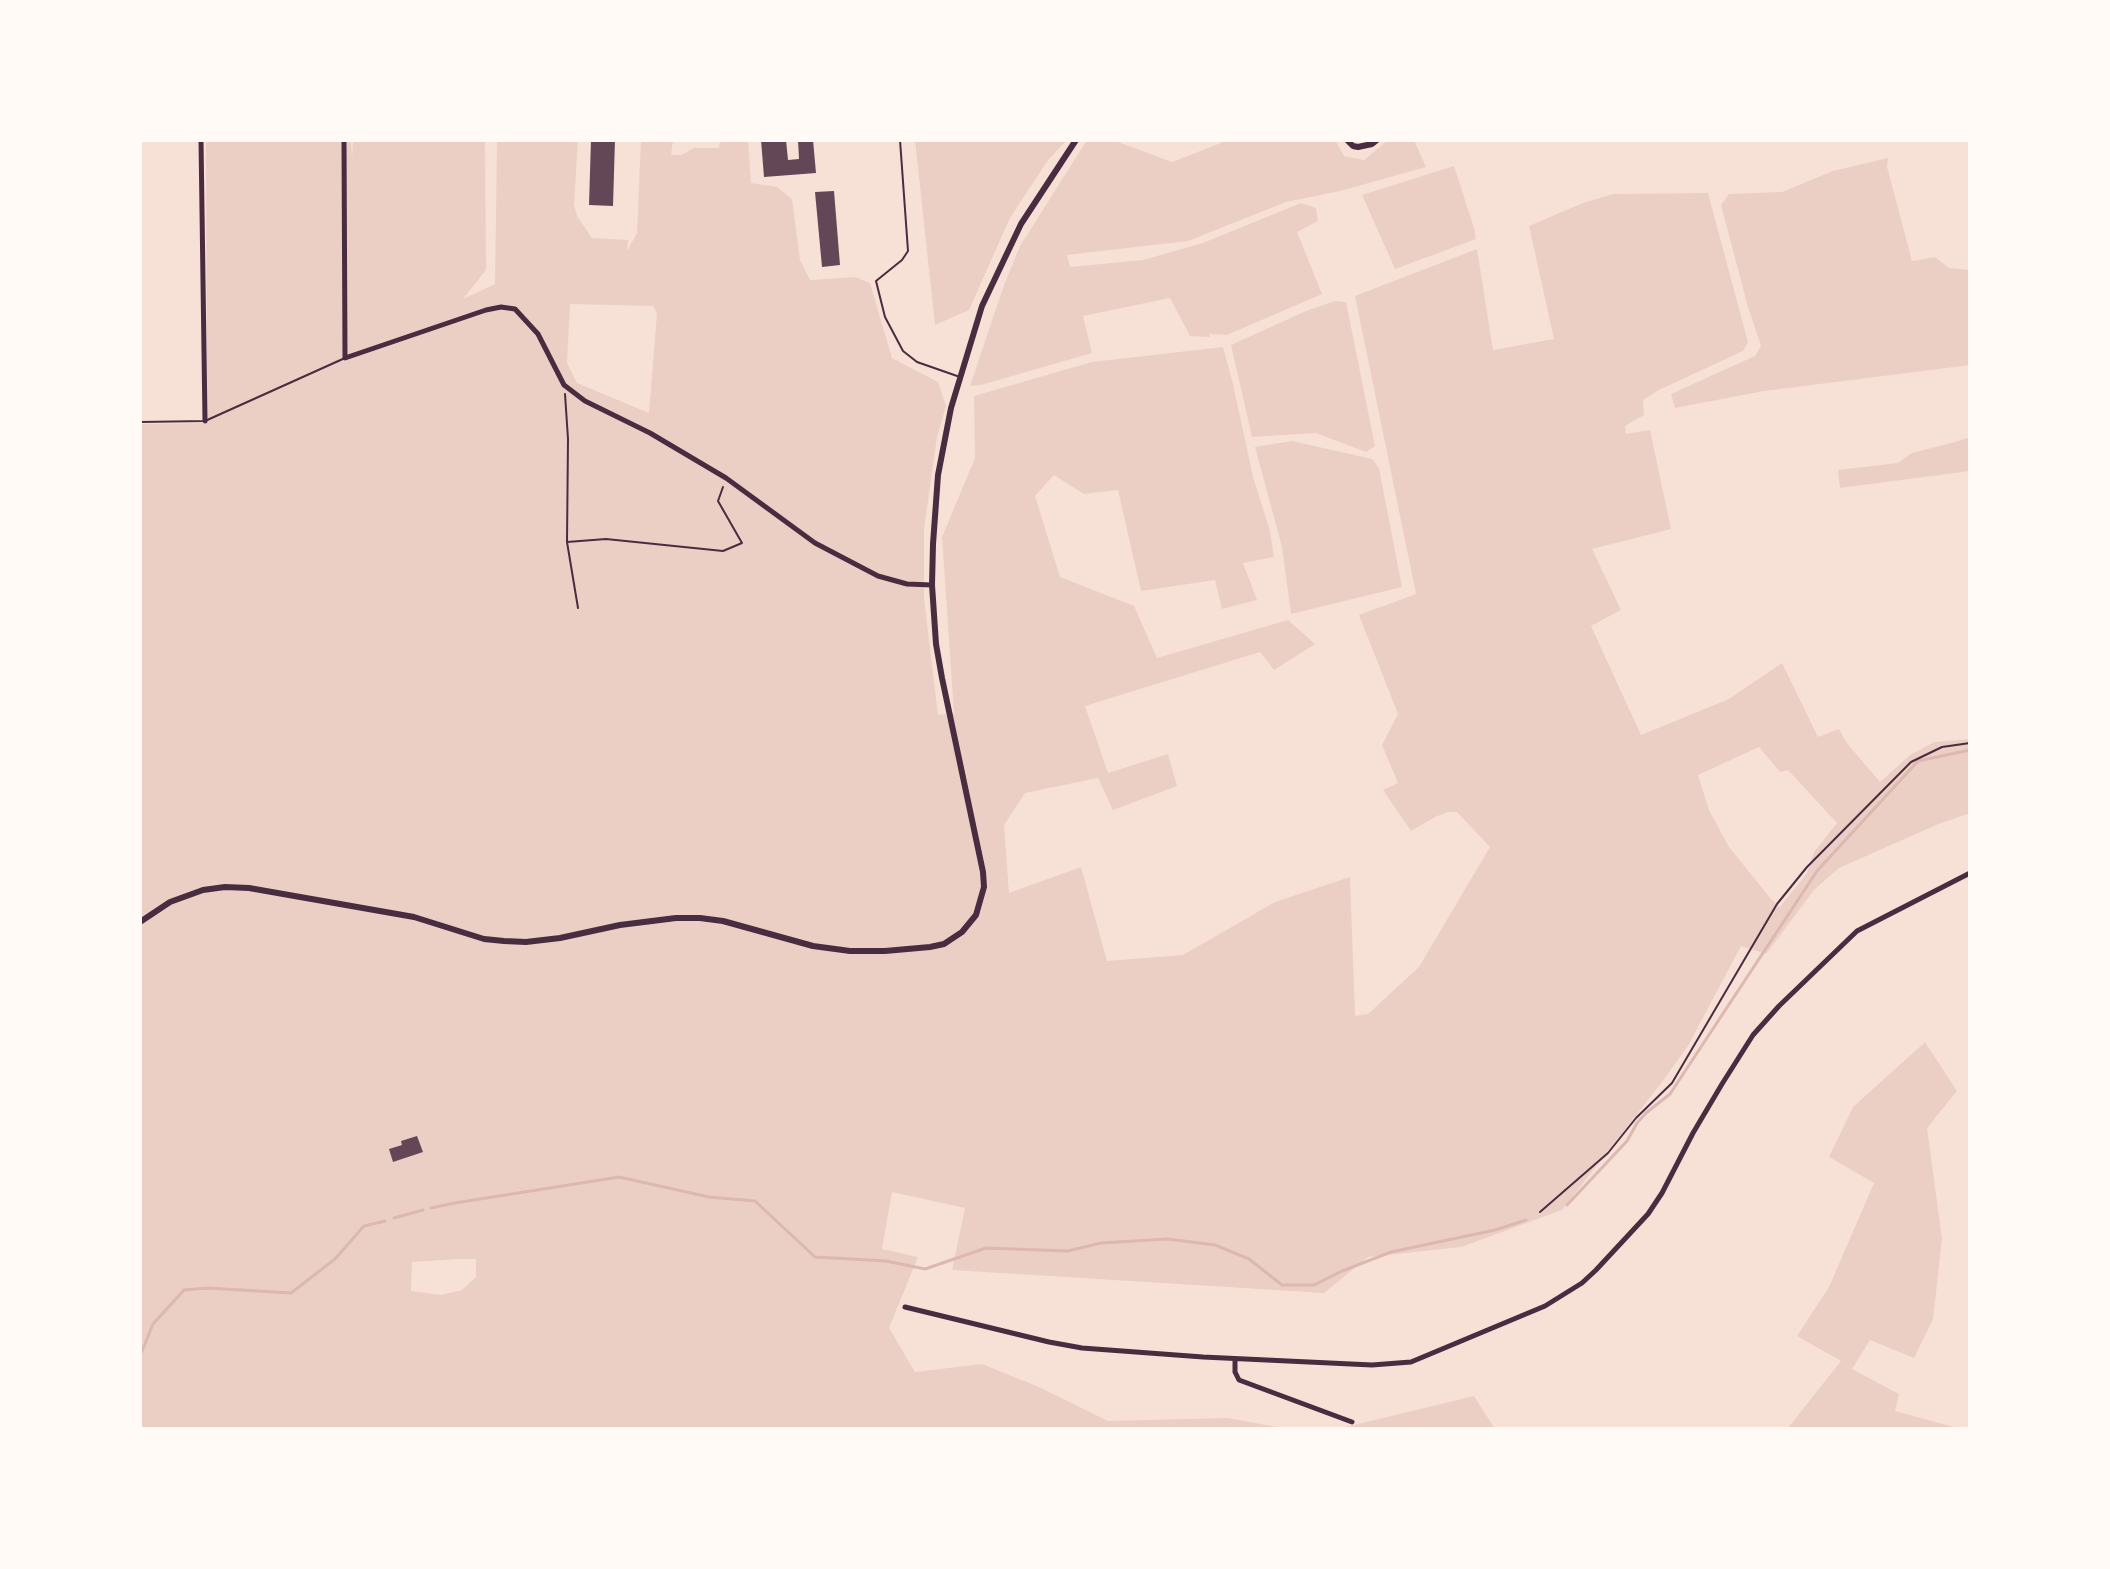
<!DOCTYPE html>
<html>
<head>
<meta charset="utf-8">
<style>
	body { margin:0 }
	#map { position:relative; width:2110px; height:1569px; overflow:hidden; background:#f7e1d7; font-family:"Space Grotesk",sans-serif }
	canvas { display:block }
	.frame { position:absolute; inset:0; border:142px solid #fffaf5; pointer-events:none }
</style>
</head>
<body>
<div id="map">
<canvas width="2110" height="1569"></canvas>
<div class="frame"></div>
</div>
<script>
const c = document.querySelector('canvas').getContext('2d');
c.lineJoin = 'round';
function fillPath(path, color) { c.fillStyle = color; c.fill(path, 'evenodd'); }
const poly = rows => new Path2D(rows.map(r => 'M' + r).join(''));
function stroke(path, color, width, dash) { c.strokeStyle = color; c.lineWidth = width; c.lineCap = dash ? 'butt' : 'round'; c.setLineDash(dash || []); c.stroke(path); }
const green = poly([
	[206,140,351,140,352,158,353,140,485,140,486,270,463,299,495,284,497,140,578,140,574,205,577,216,592,238,628,240,627,251,637,233,641,140,673,140,671,155,681,155,694,148,719,148,720,140,748,140,751,183,777,187,792,199,800,260,810,280,855,277,870,283,892,358,938,382,946,406,937,437,924,529,924,598,938,715,954,713,942,537,975,458,974,396,1092,362,1223,347,1233,384,1253,477,1270,531,1274,557,1243,563,1257,600,1222,609,1215,580,1141,591,1118,490,1084,494,1054,475,1035,496,1060,577,1134,606,1157,658,1288,620,1315,644,1274,670,1260,652,1085,706,1108,773,1168,754,1177,786,1113,810,1098,778,1025,793,1004,825,1009,893,1081,867,1107,961,1183,955,1275,902,1350,877,1355,1016,1368,1014,1419,967,1490,847,1457,812,1448,812,1435,817,1411,831,1383,790,1398,783,1382,745,1398,714,1359,615,1416,594,1355,296,1477,249,1493,350,1554,339,1529,226,1583,203,1613,194,1708,193,1748,342,1743,351,1659,390,1643,400,1644,415,1625,426,1626,434,1650,430,1671,529,1592,549,1621,610,1591,626,1641,735,1729,699,1782,663,1818,737,1839,729,1846,742,1880,782,1910,755,1934,742,1970,739,1970,813,1936,825,1839,868,1814,890,1766,954,1741,946,1688,1046,1662,1082,1562,1210,1461,1247,1368,1257,1324,1293,952,1270,965,1208,892,1192,882,1249,918,1257,889,1328,915,1372,982,1364,1039,1387,1108,1421,1228,1418,1287,1429,140,1429,140,424,207,423],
	[570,304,653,306,657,313,649,413,577,383,567,363],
	[1759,747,1780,772,1788,770,1837,823,1814,852,1807,873,1780,907,1771,899,1729,847,1709,810,1698,775],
	[457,1259,476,1259,476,1277,462,1290,441,1295,411,1291,412,1262],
	[915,140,1067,140,1048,160,1010,218,969,310,935,325],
	[1087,140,1113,140,1172,162,1221,143,1220,140,1335,140,1344,156,1364,160,1388,140,1414,140,1426,167,1340,191,1286,202,1188,241,1067,255,1070,267,1143,260,1203,243,1301,203,1316,208,1318,221,1297,232,1322,294,1227,335,1210,334,1209,332,1210,337,1190,336,1170,298,1083,316,1092,353,981,385,970,386,1004,285,1020,246],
	[1888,158,1887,167,1912,261,1935,257,1949,268,1970,270,1970,365,1764,391,1675,408,1671,394,1755,356,1761,346,1748,307,1721,205,1729,194,1782,192,1833,171],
	[1454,166,1474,228,1476,239,1395,269,1362,195],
	[1335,301,1346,302,1375,446,1366,452,1316,433,1252,437,1231,345,1306,311],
	[1970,437,1970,471,1840,488,1838,470,1898,463,1912,453,1955,442],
	[1292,441,1372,459,1379,468,1402,587,1291,614,1282,547,1255,447],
	[1925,1042,1957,1091,1927,1128,1942,1239,1933,1319,1914,1358,1870,1340,1852,1369,1899,1394,1895,1411,1961,1429,1787,1429,1841,1361,1797,1336,1829,1287,1874,1183,1829,1157,1853,1107],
	[1474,1396,1495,1429,1337,1429]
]);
const stream = poly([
	[1567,1205,1627,1141,1637,1123,1646,1113,1670,1094,1817,871,1918,761,1970,750],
	[431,1208,455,1203,619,1177,709,1197,755,1201,815,1257,886,1261,925,1269,986,1248,1068,1251,1101,1243,1168,1239,1215,1245,1249,1259,1282,1285,1314,1285,1342,1271,1391,1252,1495,1230,1526,1220],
	[394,1218,423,1210],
	[140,1356,153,1324,184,1290,208,1288,291,1293,335,1259,364,1226,385,1221]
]);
const building = poly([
	[591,140,615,140,613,206,589,205],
	[761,140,786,140,788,160,799,159,798,140,813,140,816,173,764,177],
	[834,191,840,265,822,267,815,192],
	[417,1136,423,1152,393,1162,389,1149,402,1145,401,1141]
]);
const path = poly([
	[565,394,568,439,567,542,578,608],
	[567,542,606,539,723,551,742,543,718,501,723,487],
	[1540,1212,1608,1153,1636,1118,1672,1083,1777,904,1807,867,1911,762,1942,747,1970,743]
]);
const service = poly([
	[900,140,908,251,902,260,876,281,885,317,903,351,917,362,960,377],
	[140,422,205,421,345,358]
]);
const minor = poly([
	[201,140,205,421],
	[344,140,345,358,486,310,501,307,515,309,538,334,564,385,585,401,650,433,726,478,815,543,878,576,907,584,932,585],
	[905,1307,1049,1342,1082,1348,1203,1357,1372,1365,1411,1362,1545,1306,1582,1283,1596,1270,1648,1214,1662,1193,1693,1133,1722,1084,1753,1035,1779,1006,1857,931,1970,873],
	[1235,1359,1235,1372,1239,1380,1352,1422]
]);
const secondary = poly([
	[1347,140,1353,146,1358,147,1372,144,1377,140],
	[140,922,170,902,203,890,225,887,249,888,414,917,484,939,504,941,526,942,560,938,620,925,676,918,700,918,723,921,813,946,850,951,885,951,930,947,944,944,962,932,976,915,984,887,983,872,942,678,936,644,932,585,933,544,938,475,951,408,982,306,1021,224,1076,140]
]);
fillPath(green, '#ebcfc5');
stroke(stream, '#dcb8b0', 3);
fillPath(building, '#644757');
stroke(path, '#4a2c40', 2);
stroke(service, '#4a2c40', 2);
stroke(minor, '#4a2c40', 5);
stroke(secondary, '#4a2c40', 6);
</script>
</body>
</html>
